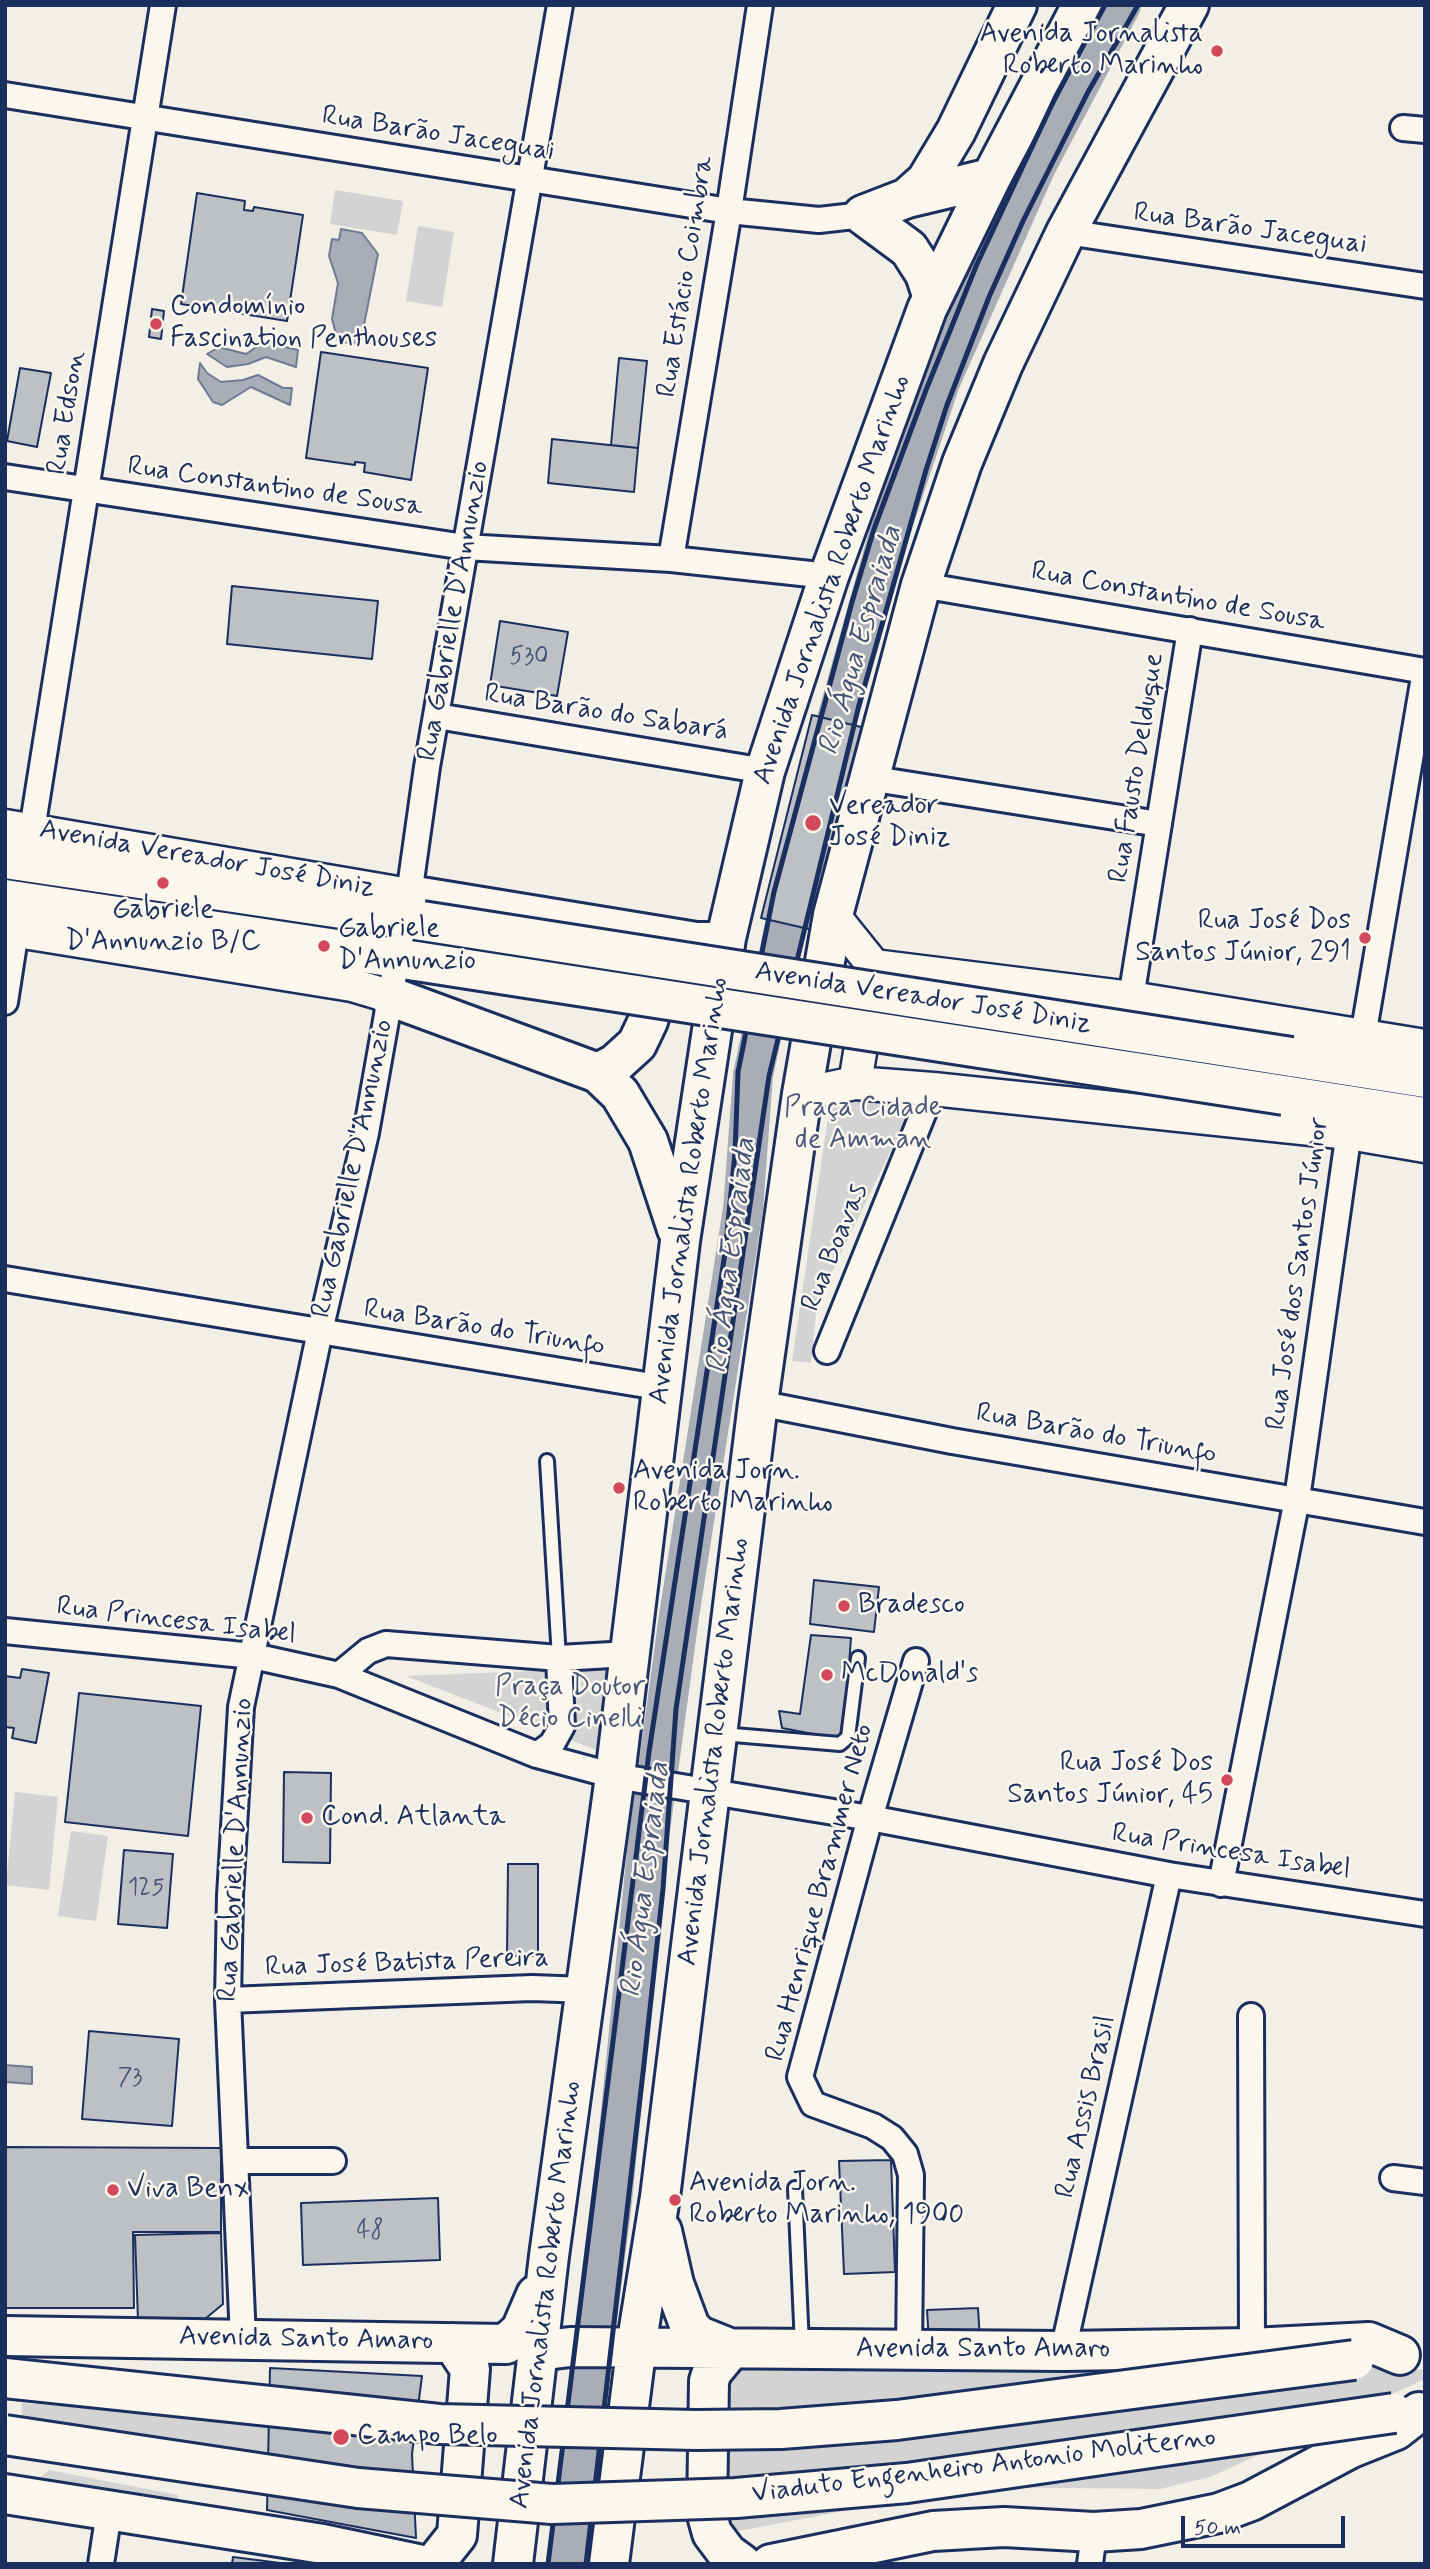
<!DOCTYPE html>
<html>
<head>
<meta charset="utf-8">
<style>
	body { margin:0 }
	#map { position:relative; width:1430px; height:2569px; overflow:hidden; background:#f2efe6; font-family:Mynerve,sans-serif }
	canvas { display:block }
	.frame { position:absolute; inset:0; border:7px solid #1b2f5e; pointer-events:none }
	.scale { position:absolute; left:1181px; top:2516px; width:164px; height:32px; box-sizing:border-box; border:4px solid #1b2f5e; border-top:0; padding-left:9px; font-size:21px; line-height:24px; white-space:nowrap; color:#1b2f5e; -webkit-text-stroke:5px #fbf7ec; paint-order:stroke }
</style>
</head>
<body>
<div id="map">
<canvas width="1430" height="2569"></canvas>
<div class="frame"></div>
<div class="scale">50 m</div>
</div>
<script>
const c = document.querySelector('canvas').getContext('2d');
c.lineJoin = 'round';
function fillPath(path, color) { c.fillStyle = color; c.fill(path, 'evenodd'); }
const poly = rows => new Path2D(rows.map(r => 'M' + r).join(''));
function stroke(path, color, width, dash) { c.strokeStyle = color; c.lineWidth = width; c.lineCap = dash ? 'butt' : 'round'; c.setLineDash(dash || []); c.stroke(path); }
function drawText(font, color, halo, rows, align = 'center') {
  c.font = font + ' Mynerve,sans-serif'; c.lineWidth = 5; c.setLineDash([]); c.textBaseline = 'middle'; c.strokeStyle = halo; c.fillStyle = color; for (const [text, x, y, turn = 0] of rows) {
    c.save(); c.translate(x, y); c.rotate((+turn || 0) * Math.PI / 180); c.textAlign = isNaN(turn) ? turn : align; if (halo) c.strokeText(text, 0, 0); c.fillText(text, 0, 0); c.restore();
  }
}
const green = poly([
	[335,190,403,201,397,235,330,224],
	[418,226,454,232,442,307,406,301],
	[903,1093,908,1115,817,1303,811,1363,792,1361,831,1097],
	[609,1668,599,1751,406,1676],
	[15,1792,58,1797,49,1890,6,1885],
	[71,1831,108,1836,96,1921,58,1916],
	[1409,2352,1414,2369,1425,2370,1425,2379,1210,2477,1160,2489,968,2487,739,2531,722,2529,728,2367],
	[22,2403,269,2421,268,2459,21,2431],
	[49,2470,178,2495,181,2507,34,2483]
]);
const water = poly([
	[341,229,362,233,378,254,360,345,338,341,332,319,338,283,329,256,332,239,339,240,341,229],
	[264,342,298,350,296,367,266,357,248,364,227,367,207,354,219,347,246,354,264,342],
	[200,363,207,373,221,382,243,380,258,375,283,388,292,388,290,405,251,387,222,405,213,402,198,379,200,363],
	[5,2065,32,2067,32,2084,5,2082,5,2065]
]);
const river = poly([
	[822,773,889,534,940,382,1036,166,1121,5],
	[566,2564,612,2201,647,1852,679,1616,743,1209,753,1075,797,870]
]);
const building = poly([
	[197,193,245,201,244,210,253,211,254,207,303,215,287,321,181,304,197,193],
	[152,309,164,311,161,339,149,337,152,309],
	[321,352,428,368,411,480,364,472,365,463,355,462,355,465,306,458,321,352],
	[619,358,647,361,638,448,611,445,619,358],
	[20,368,51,373,37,447,7,441,20,368],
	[552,439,638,448,634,492,548,483,552,439],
	[232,586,378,601,372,659,227,644,232,586],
	[500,621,568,632,557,696,490,685,500,621],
	[812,715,865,728,813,930,761,918,812,715],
	[814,1580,879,1587,874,1632,810,1624,814,1580],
	[811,1635,851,1638,844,1732,839,1739,782,1728,779,1711,800,1714,811,1635],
	[22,1669,49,1673,36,1743,12,1738,14,1728,5,1727,5,1676,20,1678,22,1669],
	[79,1693,201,1706,188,1836,65,1822,79,1693],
	[284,1772,331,1773,330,1863,283,1862,284,1772],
	[124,1850,173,1854,167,1928,118,1924,124,1850],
	[508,1864,538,1864,538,1956,507,1956,508,1864],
	[89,2031,179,2039,172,2126,82,2119,89,2031],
	[5,2147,221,2148,221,2232,133,2232,134,2308,5,2308,5,2147],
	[891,2160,895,2272,844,2274,839,2161,891,2160],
	[438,2198,440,2260,303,2265,301,2203,438,2198],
	[221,2233,223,2304,205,2319,138,2321,135,2235,221,2233],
	[978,2308,980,2340,929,2342,927,2310,978,2308],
	[270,2368,422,2376,412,2454,416,2538,267,2510,270,2368],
	[233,2557,288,2564,232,2564,233,2557]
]);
const service = poly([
	[547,1461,559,1658],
	[722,1734,840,1744,848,1737,858,1658],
	[795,2188,802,2346]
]);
const minor = poly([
	[5,95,729,211,819,220,863,215],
	[1403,128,1425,130],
	[1066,232,1425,286],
	[5,477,465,547,671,559,829,576],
	[671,559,729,211,760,5],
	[921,585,1425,671],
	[437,716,765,771],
	[868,778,1159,824],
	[32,830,163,5],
	[409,895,427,767,560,5],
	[1131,998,1190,630],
	[5,1002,16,931],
	[1360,1054,1425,671],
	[5,1279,664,1388],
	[827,1351,933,1089],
	[758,1403,952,1441,1425,1522],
	[5,1631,253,1656,339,1675,537,1755,615,1776,870,1818,1169,1875,1425,1914],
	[339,1675,368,1651,386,1644,559,1658,629,1654],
	[537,1755,552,1744,562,1726,559,1658],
	[1221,1884,1297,1499,1351,1117],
	[228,2000,532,1988,587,1990],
	[1251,2016,1252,2348],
	[235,2161,333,2161],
	[1393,2178,1425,2182],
	[243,2339,228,2000,230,1896,241,1707,320,1331,366,1133,404,919],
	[909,2351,911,2175,905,2154,892,2138,873,2126,813,2104,800,2077,870,1818,916,1661],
	[1063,2351,1169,1875],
	[101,2564,109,2512],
	[1090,2564,1094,2532]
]);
const tertiary = poly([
	[5,826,409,895,404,917],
	[833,915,874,966,1131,998,1425,1046],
	[5,929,352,985,389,996],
	[855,1083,874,967],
	[802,1094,855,1083,933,1089,1349,1133,1425,1146]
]);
const primary = poly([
	[907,198,926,181,956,131,1017,5],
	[863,215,907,198,991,178],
	[863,215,909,249,925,274,932,295],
	[5,859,422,921],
	[409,895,696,942,715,942,726,938],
	[5,899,416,961],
	[389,996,598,1073,620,1094,648,1141,677,1229],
	[1291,1057,1425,1078],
	[598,1073,615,1064,637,1044,648,1021,668,955,666,944,658,936],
	[1284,1095,1425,1117],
	[662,2231,674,2284,690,2327,699,2336,729,2348],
	[5,2336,506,2344,521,2330,536,2295],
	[731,2349,712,2372,709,2381,707,2515,712,2533,727,2553,742,2564],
	[538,2351,570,2347,1063,2351,1252,2348,1369,2342,1400,2355],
	[5,2494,323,2544,418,2564],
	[434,2564,457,2535,470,2369,453,2343],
	[513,2564,549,2256,615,1776,680,1241,726,938,765,771,829,576,927,309,991,178,1082,5],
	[609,2564,639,2328,660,2197,758,1403,802,1094,833,915,921,585,962,463,1003,364,1066,232,1189,5],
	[771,2564,933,2531,1004,2527,1094,2532,1141,2529,1219,2513,1251,2501,1351,2448,1396,2430,1419,2412]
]);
const rail = poly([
	[548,2564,649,1752,725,1253,735,1153,738,1072,774,892,852,602,874,529,926,390,977,264,1055,98,1105,5],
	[586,2564,644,2064,663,1889,676,1709,769,1076,858,709,926,470,947,405,989,297,1023,221,1088,92,1138,5]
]);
const primaryBridge = poly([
	[422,921,1291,1057],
	[416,961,1284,1095],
	[5,2378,439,2424,696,2430,781,2429,897,2420,1354,2360],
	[5,2435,358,2488,552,2504,736,2498,907,2483,1394,2413]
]);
const markers = [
	[1217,51,7,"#d1495b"],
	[156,324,7,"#d1495b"],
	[813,823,9,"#d1495b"],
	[163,883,7,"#d1495b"],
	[1365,938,7,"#d1495b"],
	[324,946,7,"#d1495b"],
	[619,1488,7,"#d1495b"],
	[844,1606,7,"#d1495b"],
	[827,1675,7,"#d1495b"],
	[1227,1780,7,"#d1495b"],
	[307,1818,7,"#d1495b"],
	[113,2190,7,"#d1495b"],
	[675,2200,7,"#d1495b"],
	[341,2437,9,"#d1495b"]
];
const numberNames = [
	["530",529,658],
	["125",146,1889],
	["73",130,2079],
	["48",370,2232]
];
const poiNames = [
	["Avenida Jornalista",1203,35,"right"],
	["Roberto Marinho",1203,67,"right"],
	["Condomínio",170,308],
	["Fascination Penthouses",170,340],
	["Vereador",829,807],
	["José Diniz",829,839],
	["Gabriele",163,911,"center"],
	["D'Annunzio B/C",163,943,"center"],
	["Rua José Dos",1351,922,"right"],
	["Santos Júnior, 291",1351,954,"right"],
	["Gabriele",338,930],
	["D'Annunzio",338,962],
	["Avenida Jorn.",633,1472],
	["Roberto Marinho",633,1504],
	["Bradesco",858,1606],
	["McDonald's",841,1675],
	["Rua José Dos",1213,1764,"right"],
	["Santos Júnior, 45",1213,1796,"right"],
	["Cond. Atlanta",321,1818],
	["Avenida Jorn.",689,2184],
	["Roberto Marinho, 1900",689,2216],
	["Viva Benx",127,2190],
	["Campo Belo",357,2437]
];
const streetNames = [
	["Rua Barão Jaceguai",438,135,9],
	["Rua Barão Jaceguai",1250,230,8],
	["Rua Estácio Coimbra",687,277,-81],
	["Rua Edson",68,413,-81],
	["Rua Constantino de Sousa",275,488,8],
	["Avenida Jornalista Roberto Marinho",833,580,-71],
	["Rua Constantino de Sousa",1178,598,10],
	["Rua Gabrielle D'Annunzio",455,611,-80],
	["Rua Barão do Sabará",606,714,9],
	["Rua Fausto Delduque",1138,768,-81],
	["Avenida Vereador José Diniz",207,860,10],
	["Avenida Vereador José Diniz",923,999,9],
	["Rua Gabrielle D'Annunzio",354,1169,-78],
	["Avenida Jornalista Roberto Marinho",690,1191,-82],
	["Rua Boavas",836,1248,-68],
	["Rua José dos Santos Júnior",1299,1274,-82],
	["Rua Barão do Triunfo",484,1329,9],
	["Rua Barão do Triunfo",1096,1435,10],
	["Rua Princesa Isabel",176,1622,7],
	["Avenida Jornalista Roberto Marinho",715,1752,-83],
	["Rua Gabrielle D'Annunzio",237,1850,-87],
	["Rua Princesa Isabel",1231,1853,9],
	["Rua Henrique Brammer Neto",821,1893,-75],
	["Rua José Batista Pereira",407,1964,-2],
	["Rua Assis Brasil",1087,2107,-77],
	["Avenida Jornalista Roberto Marinho",547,2295,-83],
	["Avenida Santo Amaro",306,2340,1],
	["Avenida Santo Amaro",983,2350],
	["Viaduto Engenheiro Antonio Moliterno",984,2467,-7]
];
const parkNames = [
	["Praça Cidade",863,1109],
	["de Amman",863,1141],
	["Praça Doutor",570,1688],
	["Décio Cinelli",570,1720]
];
const waterNames = [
	["Rio Água Espraiada",862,641,-74],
	["Rio Água Espraiada",733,1256,-83],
	["Rio Água Espraiada",647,1880,-83]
];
fillPath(green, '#d2d3d2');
fillPath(water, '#a9adb7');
stroke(water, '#707b93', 2);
stroke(river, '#a9adb7', 40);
fillPath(building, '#bdc0c4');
stroke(building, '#1b2f5e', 2);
stroke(service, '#1b2f5e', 18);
stroke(minor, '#1b2f5e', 30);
stroke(tertiary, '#1b2f5e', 37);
stroke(primary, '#1b2f5e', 44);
stroke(service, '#fbf7ec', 12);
stroke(minor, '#fbf7ec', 24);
stroke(tertiary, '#fbf7ec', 32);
stroke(primary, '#fbf7ec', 38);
stroke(rail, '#1b2f5e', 5);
stroke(primaryBridge, '#1b2f5e', 44, []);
stroke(primaryBridge, '#fbf7ec', 38);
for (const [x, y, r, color] of markers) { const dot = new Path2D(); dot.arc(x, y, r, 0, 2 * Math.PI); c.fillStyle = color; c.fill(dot); stroke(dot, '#fbf7ec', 2.5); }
drawText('24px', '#445378', null, numberNames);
drawText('28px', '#1b2f5e', '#fbf7ec', poiNames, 'left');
drawText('28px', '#1b2f5e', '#fbf7ec', streetNames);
drawText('28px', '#49587b', '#fbf7ec', parkNames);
drawText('italic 30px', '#465579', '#fbf7ec', waterNames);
</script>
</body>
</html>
